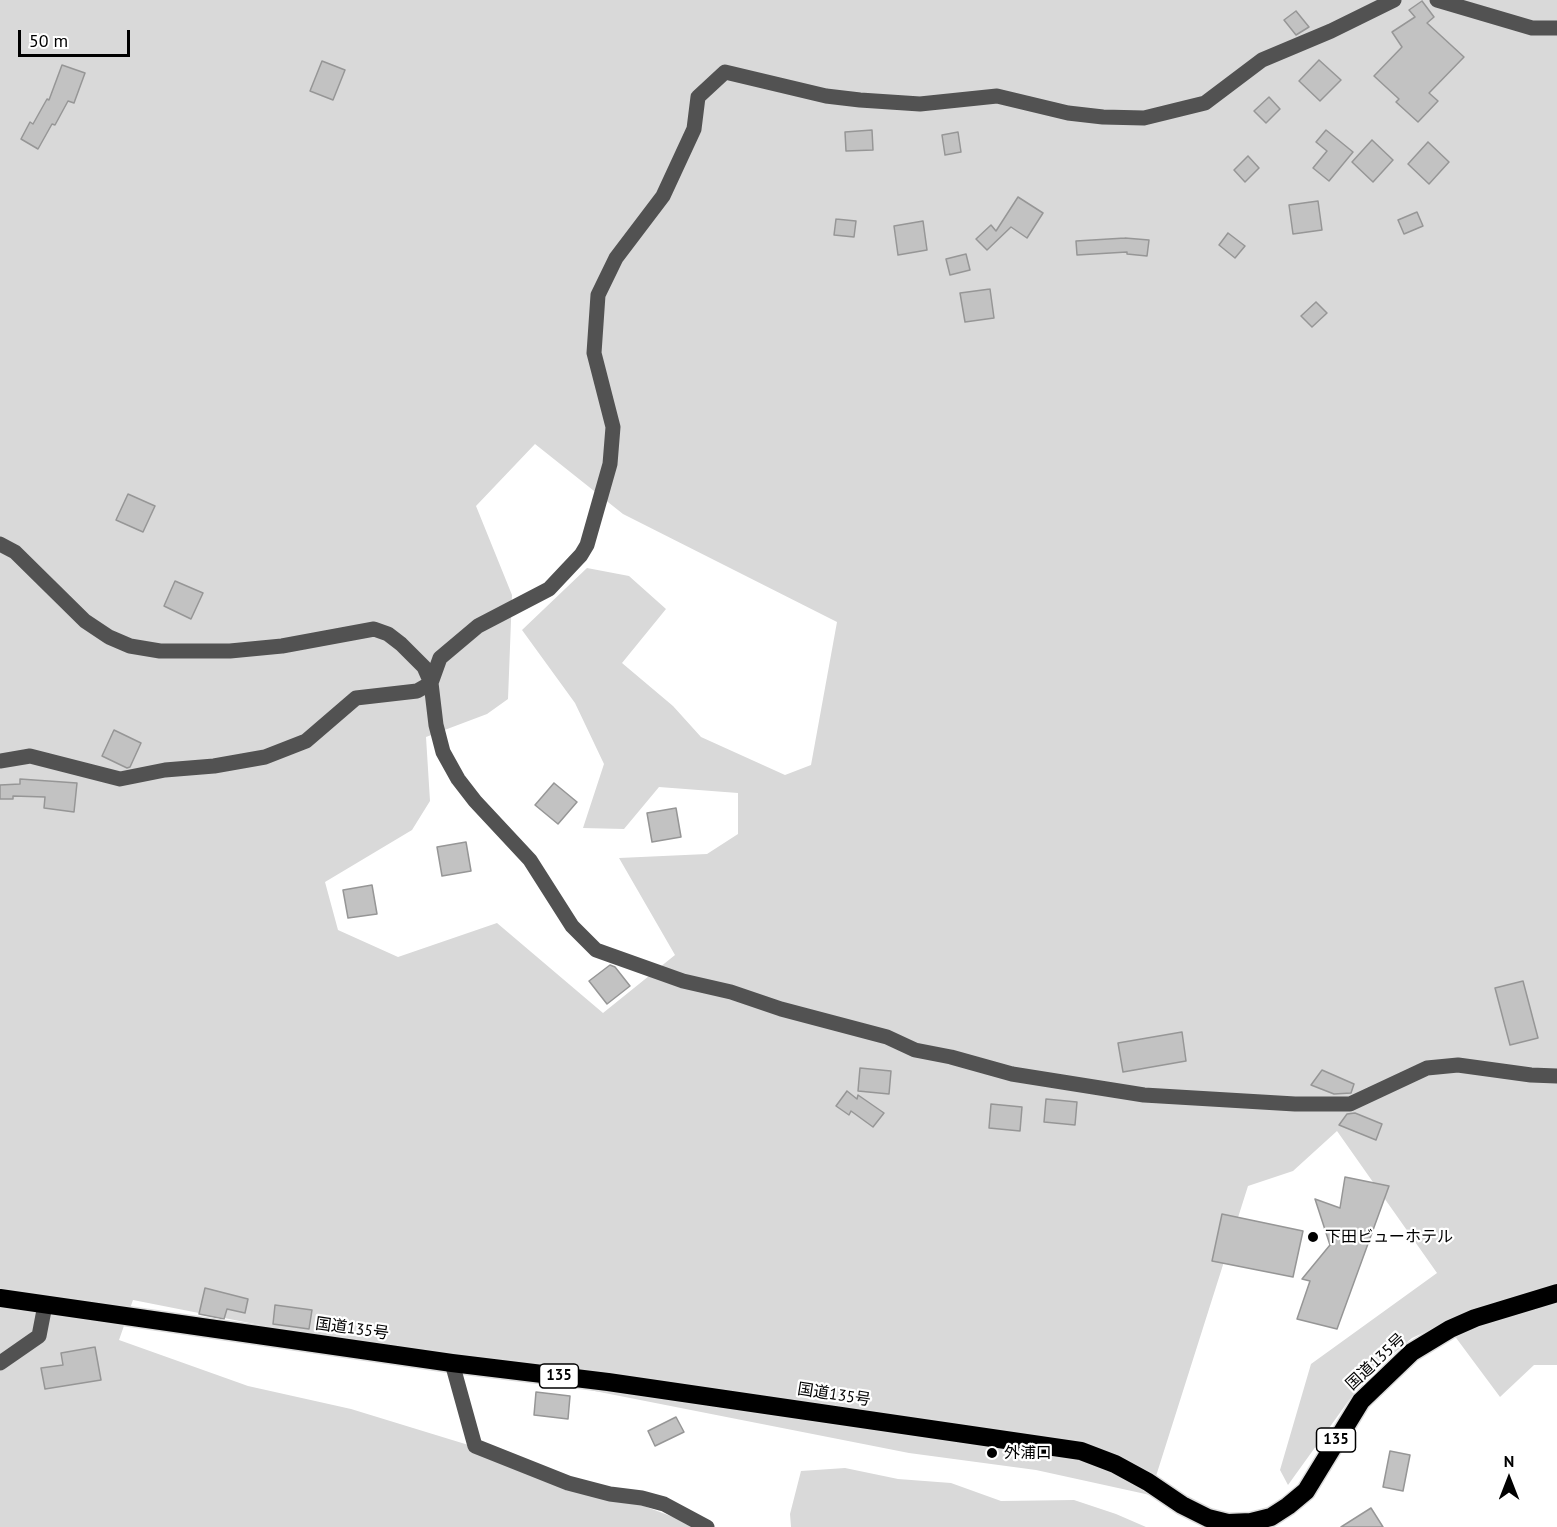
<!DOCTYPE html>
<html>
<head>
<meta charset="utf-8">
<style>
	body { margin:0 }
	#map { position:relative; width:1557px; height:1527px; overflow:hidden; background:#fff; font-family:"PT Sans",sans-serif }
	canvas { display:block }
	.north { position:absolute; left:1479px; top:1449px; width:60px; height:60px; -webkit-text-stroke:4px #fff; paint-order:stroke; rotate:0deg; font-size:16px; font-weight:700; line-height:24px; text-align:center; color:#000 }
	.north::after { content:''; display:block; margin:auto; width:21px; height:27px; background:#000; clip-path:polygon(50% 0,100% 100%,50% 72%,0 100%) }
	.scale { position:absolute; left:18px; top:30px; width:112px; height:27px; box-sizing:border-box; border:3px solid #000; border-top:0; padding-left:8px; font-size:18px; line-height:21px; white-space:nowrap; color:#000; -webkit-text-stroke:4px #fff; paint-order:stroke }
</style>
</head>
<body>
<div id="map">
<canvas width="1557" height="1527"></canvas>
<div class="north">N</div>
<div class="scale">50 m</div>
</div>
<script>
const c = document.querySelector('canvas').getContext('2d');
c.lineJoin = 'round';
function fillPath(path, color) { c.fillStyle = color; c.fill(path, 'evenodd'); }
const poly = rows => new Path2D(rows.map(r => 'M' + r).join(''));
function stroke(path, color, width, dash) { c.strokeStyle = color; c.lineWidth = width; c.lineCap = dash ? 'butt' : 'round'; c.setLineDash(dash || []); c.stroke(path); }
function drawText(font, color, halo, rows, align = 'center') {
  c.font = font + ' "PT Sans","Noto Sans JP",sans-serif'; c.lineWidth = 4.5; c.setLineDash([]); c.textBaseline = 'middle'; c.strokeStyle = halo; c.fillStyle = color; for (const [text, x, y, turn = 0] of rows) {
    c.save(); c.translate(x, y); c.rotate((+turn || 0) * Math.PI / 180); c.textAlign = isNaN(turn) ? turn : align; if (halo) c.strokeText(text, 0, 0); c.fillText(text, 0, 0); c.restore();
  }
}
const green = poly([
	[0,0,1557,0,1557,1365,1534,1365,1500,1397,1445,1323,1412,1338,1365,1378,1288,1485,1280,1470,1311,1364,1437,1273,1337,1131,1293,1171,1248,1186,1150,1495,1036,1470,909,1453,133,1300,119,1340,248,1386,351,1409,537,1466,700,1527,0,1527],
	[535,444,623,514,837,622,811,765,785,775,701,737,673,706,622,663,666,609,629,576,587,568,522,630,575,703,604,764,583,828,624,829,659,787,738,793,738,834,707,854,619,858,675,955,603,1013,497,923,398,957,338,930,325,882,412,830,430,801,426,737,487,714,508,699,512,595,476,506],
	[845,1468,898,1479,951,1483,1001,1501,1074,1500,1116,1514,1146,1527,791,1527,790,1514,801,1471]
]);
const building = poly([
	[1422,1,1434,17,1427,23,1464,57,1429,93,1438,101,1418,122,1396,102,1399,99,1374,76,1402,47,1392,32,1415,17,1409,10,1422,1],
	[1296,11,1309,27,1296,35,1284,20,1296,11],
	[1319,60,1341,80,1320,101,1299,81,1319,60],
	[322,61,345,70,333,100,310,91,322,61],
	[62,65,85,73,74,103,68,101,55,125,52,124,38,149,21,139,30,122,33,124,47,99,49,100,62,65],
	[1269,97,1280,109,1266,123,1254,111,1269,97],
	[872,130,873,150,846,151,845,132,872,130],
	[1326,130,1353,152,1329,181,1313,168,1327,151,1316,142,1326,130],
	[958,132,961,152,945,155,942,135,958,132],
	[1372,140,1393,160,1373,182,1352,162,1372,140],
	[1428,142,1449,162,1429,184,1408,164,1428,142],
	[1248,156,1259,168,1245,182,1234,170,1248,156],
	[1018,197,1043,213,1027,238,1011,227,987,250,976,239,991,225,996,231,1018,197],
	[1318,201,1322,230,1293,234,1289,205,1318,201],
	[1417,212,1423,226,1404,234,1398,220,1417,212],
	[836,219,856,221,854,237,834,235,836,219],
	[923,221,927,250,898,255,894,226,923,221],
	[1228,233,1245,246,1235,258,1219,245,1228,233],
	[1125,238,1149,240,1147,256,1127,254,1127,252,1077,255,1076,241,1125,238],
	[966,254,970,270,950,275,946,259,966,254],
	[990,289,994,318,965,322,960,293,990,289],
	[1316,302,1327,313,1312,327,1301,316,1316,302],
	[128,494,155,506,143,532,116,520,128,494],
	[175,581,203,593,191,619,164,606,175,581],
	[114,730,141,743,130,767,127,768,102,756,114,730],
	[20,779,77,783,74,812,44,808,45,797,13,796,13,799,0,799,0,785,20,784,20,779],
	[554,783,577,802,558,824,535,805,554,783],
	[676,808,681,837,652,842,647,813,676,808],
	[466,842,471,871,442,876,437,847,466,842],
	[372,885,377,914,348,918,343,890,372,885],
	[610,965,615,967,630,986,607,1004,589,981,610,965],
	[1523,981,1538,1038,1510,1045,1495,988,1523,981],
	[1182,1032,1186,1061,1123,1072,1118,1043,1182,1032],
	[860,1068,891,1071,889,1094,858,1091,860,1068],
	[1322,1070,1354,1084,1351,1093,1334,1094,1311,1085,1322,1070],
	[847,1091,857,1099,858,1095,884,1113,873,1127,851,1111,849,1115,836,1106,847,1091],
	[1046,1099,1077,1102,1075,1125,1044,1122,1046,1099],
	[991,1104,1022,1107,1020,1131,989,1128,991,1104],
	[1355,1113,1382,1124,1376,1140,1339,1125,1347,1114,1355,1113],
	[1345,1177,1389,1186,1337,1329,1297,1319,1310,1281,1302,1279,1330,1245,1315,1199,1340,1208,1345,1177],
	[1222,1214,1303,1231,1293,1277,1212,1261,1222,1214],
	[205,1288,248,1299,245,1313,227,1309,224,1319,199,1314,205,1288],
	[275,1305,312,1310,309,1329,273,1324,275,1305],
	[95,1347,101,1380,45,1389,41,1368,63,1365,61,1353,95,1347],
	[536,1392,570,1396,568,1419,534,1415,536,1392],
	[676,1417,684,1432,655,1446,648,1431,676,1417],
	[1390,1451,1410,1455,1403,1491,1383,1487,1390,1451],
	[1371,1508,1383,1527,1341,1527,1371,1508]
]);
const minor = poly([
	[1437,0,1532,28,1557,28],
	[0,544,15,552,85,621,109,637,130,646,160,651,230,651,282,646,374,629,388,634,401,644,424,667,431,683,436,725,443,752,458,779,475,801,530,860,572,926,596,950,683,981,731,992,781,1009,887,1037,915,1050,951,1057,1012,1074,1144,1095,1295,1104,1350,1104,1427,1068,1458,1065,1531,1075,1557,1076],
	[0,761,30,756,120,779,165,770,214,766,265,757,306,741,356,698,417,691,431,683,440,658,478,626,549,589,581,555,587,545,610,464,613,427,594,353,598,295,616,258,663,196,694,129,698,97,725,72,826,96,860,100,920,104,997,96,1068,113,1103,117,1144,118,1205,103,1262,60,1331,31,1394,0],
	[0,1363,39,1336,45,1305],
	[452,1363,475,1446,568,1483,610,1494,642,1498,664,1504,707,1527]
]);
const highway = poly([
	[0,1298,452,1363,608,1382,1081,1451,1115,1464,1148,1482,1182,1505,1208,1518,1228,1523,1251,1522,1271,1517,1288,1506,1306,1491,1361,1401,1412,1352,1450,1329,1475,1318,1557,1293]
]);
const markers = [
	[1313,1237,6,"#000"],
	[992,1453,6,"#000"]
];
const shields = [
	[559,1376,39],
	[1336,1440,39]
];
const shieldNames = [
	["135",559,1376],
	["135",1336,1440]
];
const poiNames = [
	["下田ビューホテル",1325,1237],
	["外浦口",1004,1453]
];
const streetNames = [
	["国道135号",352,1329,8],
	["国道135号",1376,1362,-43],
	["国道135号",834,1395,9]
];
fillPath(green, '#d9d9d9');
fillPath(building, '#c2c2c2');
stroke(building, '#969696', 1.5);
stroke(highway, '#dbdbdb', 21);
stroke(minor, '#525252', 15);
stroke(highway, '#000', 18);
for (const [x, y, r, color] of markers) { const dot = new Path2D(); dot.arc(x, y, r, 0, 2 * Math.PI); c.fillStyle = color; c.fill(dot); stroke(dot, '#fff', 2); }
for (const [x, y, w] of shields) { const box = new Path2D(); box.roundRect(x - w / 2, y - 12, w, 24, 4.5); c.fillStyle = '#fff'; c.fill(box); stroke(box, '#000', 1.5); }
drawText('bold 15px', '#000', null, shieldNames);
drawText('16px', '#000', '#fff', poiNames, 'left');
drawText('16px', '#000', '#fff', streetNames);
</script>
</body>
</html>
